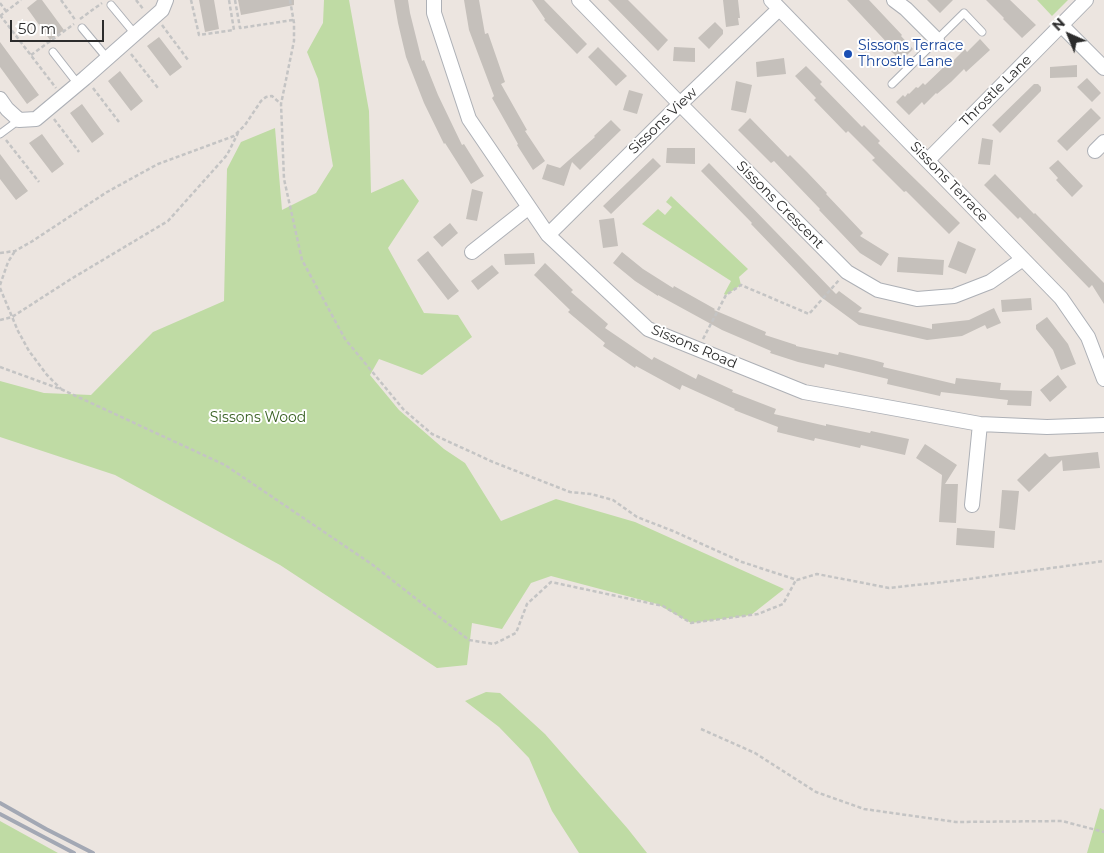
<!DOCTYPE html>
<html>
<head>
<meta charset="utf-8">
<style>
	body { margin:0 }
	#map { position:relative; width:1104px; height:853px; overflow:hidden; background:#ece5e0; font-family:Montserrat,sans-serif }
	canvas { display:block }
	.north { position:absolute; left:1044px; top:10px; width:50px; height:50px; -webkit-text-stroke:4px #fff; paint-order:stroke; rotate:316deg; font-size:14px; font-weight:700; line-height:20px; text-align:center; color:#2c2c2c }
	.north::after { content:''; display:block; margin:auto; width:18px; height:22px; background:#2c2c2c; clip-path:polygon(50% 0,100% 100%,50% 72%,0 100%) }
	.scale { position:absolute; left:10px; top:20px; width:94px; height:22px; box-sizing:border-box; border:2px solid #2c2c2c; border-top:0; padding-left:6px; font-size:15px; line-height:18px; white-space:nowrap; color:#2c2c2c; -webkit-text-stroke:4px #fff; paint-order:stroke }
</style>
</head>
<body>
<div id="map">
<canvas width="1104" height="853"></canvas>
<div class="north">N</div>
<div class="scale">50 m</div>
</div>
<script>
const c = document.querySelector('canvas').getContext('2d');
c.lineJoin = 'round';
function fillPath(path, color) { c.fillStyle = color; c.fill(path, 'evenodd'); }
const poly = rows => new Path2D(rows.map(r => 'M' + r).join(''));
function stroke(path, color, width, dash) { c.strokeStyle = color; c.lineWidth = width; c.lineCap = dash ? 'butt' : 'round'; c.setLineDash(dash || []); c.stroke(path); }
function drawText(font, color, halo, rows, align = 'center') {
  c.font = font + ' Montserrat,sans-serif'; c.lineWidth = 4; c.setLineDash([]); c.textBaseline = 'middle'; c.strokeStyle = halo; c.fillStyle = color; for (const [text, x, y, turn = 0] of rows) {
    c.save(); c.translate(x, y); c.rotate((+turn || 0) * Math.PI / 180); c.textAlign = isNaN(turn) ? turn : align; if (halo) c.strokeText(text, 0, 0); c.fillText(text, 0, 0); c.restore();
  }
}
const green = poly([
	[324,0,349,0,369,111,371,193,403,179,419,201,388,248,424,313,458,315,472,337,422,375,379,359,370,375,399,410,444,449,465,463,501,521,556,499,635,522,784,589,751,615,691,623,657,604,551,576,531,583,502,629,472,623,467,665,437,668,280,565,115,475,0,437,0,381,44,393,91,395,153,332,224,301,227,169,241,142,275,128,282,210,316,193,333,166,318,79,307,52,323,23],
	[1037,0,1068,0,1052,16],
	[671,196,748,269,739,277,741,285,726,295,724,294,731,281,642,224,658,209,665,215,672,207,666,202],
	[486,692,500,693,545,734,628,829,647,853,579,853,552,811,529,758,499,727,465,701],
	[1100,808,1104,810,1104,853,1087,853],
	[0,821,58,853,0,853]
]);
const building = poly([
	[37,0,42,0,64,30,50,40,27,8],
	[199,0,214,0,219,29,205,32],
	[238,0,294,0,294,5,241,15],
	[394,0,408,0,410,13,422,61,424,60,438,95,462,145,464,144,484,176,471,184,445,143,444,144,424,103,406,57,398,23],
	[464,0,479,0,485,34,488,33,505,82,501,84,527,130,525,131,545,161,533,170,517,145,518,144,492,98,494,96,469,30],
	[532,0,544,0,587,44,577,54,544,20,545,19],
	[608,0,628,0,668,40,658,51],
	[723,0,738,0,740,18,738,18,739,25,726,27],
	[847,0,869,0,902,35,901,36,913,49,901,61,891,51,893,49],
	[927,0,953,0,940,13],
	[986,0,1010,0,1036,25,1022,38,1003,19,1004,18],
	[715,22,723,30,723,34,709,49,698,38],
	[159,37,182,67,170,76,147,46],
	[980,39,990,50,966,72,964,69,951,82,937,94,936,93,924,105,922,102,909,115,896,102,903,95,905,97,908,93,909,94,916,87,918,88,923,83,925,85,947,64,949,65,965,49,967,52],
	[0,42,39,95,27,104,0,67],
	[598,47,627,76,616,86,588,57],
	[674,47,695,48,695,62,673,61],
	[784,58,786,74,757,77,756,62],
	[1077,65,1077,77,1050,78,1050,67],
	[806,66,822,82,820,84,862,127,864,125,880,141,878,143,960,223,949,234,906,191,904,192,872,160,875,158,848,131,846,133,814,100,816,98,795,76],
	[120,71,143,101,131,111,108,81],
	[1087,78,1101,93,1092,102,1077,87],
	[736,81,752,85,746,113,731,110],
	[1034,84,1038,84,1041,87,1041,91,1000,133,992,125],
	[629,90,643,94,637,114,623,110],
	[82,104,104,134,92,143,70,113],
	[1091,108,1101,118,1067,151,1057,141],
	[750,118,788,157,790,155,807,172,827,193,826,194,863,233,860,236,889,254,881,266,860,253,819,210,820,209,795,183,774,161,771,163,738,130],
	[611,120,621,130,580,170,572,162,564,186,542,179,547,164,560,168,595,137,594,136],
	[42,134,64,164,52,173,29,143],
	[982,138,993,140,990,165,978,164],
	[667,148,695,148,695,164,666,163],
	[0,154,28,191,16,200,0,179],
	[653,158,661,166,611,214,603,206],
	[1058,160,1083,186,1072,197,1056,180,1058,178,1049,168],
	[709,163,836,294,839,291,862,308,858,312,932,329,932,324,969,320,994,308,1001,323,987,329,985,325,962,336,927,340,859,325,821,297,751,224,752,223,701,171],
	[995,174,1034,214,1035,213,1104,283,1104,304,1092,285,1089,288,1020,217,1018,219,984,185],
	[472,189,483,192,477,221,466,219],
	[614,218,618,246,603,248,599,220],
	[450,223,458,233,442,247,433,237],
	[958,241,976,249,966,274,948,267],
	[428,251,459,291,448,300,417,260],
	[622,252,643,269,673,288,674,286,715,309,714,310,766,332,765,335,796,345,796,346,838,355,839,352,873,360,884,363,883,367,955,384,956,378,1001,383,1000,390,1032,391,1031,406,1007,405,1008,400,941,392,940,396,887,384,888,379,825,364,824,368,798,362,770,353,771,351,722,330,658,295,658,296,635,281,613,263],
	[534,253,535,264,505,265,504,254],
	[898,257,944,260,943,275,897,272],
	[545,263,573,290,571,292,608,324,605,328,652,360,654,357,696,379,698,374,733,390,732,392,776,409,774,414,826,426,826,424,870,433,871,431,909,439,905,455,861,445,860,448,815,438,814,441,777,432,778,427,734,410,735,409,682,385,680,390,636,366,635,368,603,346,605,343,568,312,570,310,534,275],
	[492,265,499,273,478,290,471,281],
	[1031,298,1032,310,1002,312,1001,300],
	[1047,317,1068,344,1076,364,1061,370,1053,350,1036,329,1036,325],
	[1058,375,1067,387,1050,402,1040,390],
	[925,444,957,465,945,484,958,484,956,523,939,522,942,475,916,458],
	[1098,452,1100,468,1063,471,1062,460,1029,492,1017,480,1045,453,1049,457],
	[1002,490,1019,491,1015,530,999,528],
	[957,528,995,531,994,548,956,545]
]);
const path = poly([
	[61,0,76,21],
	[136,0,144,10],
	[191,0,199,35,234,30,229,0],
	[235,0,240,28,293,20],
	[290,0,294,23,294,41,281,104,284,179,302,260,345,339,404,410,432,434,493,462,570,492,591,494,613,500,637,517,673,531,742,562,797,580,817,574,889,588,961,580,1104,561],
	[0,3,6,11],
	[0,15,56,88],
	[0,16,21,0],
	[80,19,102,3],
	[162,25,188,60],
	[131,54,158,88],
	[31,55,74,24],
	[93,88,119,122],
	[54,119,79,152],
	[6,140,39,182],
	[0,253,15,251,31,242,107,192,158,164,234,136,245,125,261,101,266,97,272,96,281,104],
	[0,285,8,262,15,251],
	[0,288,18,331,29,351,47,375,61,389],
	[0,320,12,317,71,279,168,221,227,155,238,133],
	[703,339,726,295,741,285,809,314,839,280],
	[0,367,63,390,225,465,373,565,469,640,494,644,516,633,527,604,551,582,663,606,691,623,758,614,783,604,796,580],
	[701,729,755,753,816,792,864,809,956,822,1062,821,1104,832]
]);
const lane = poly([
	[111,5,135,34],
	[82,28,107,58],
	[53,52,78,84],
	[892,84,964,13,982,32],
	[0,134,19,120]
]);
const street = poly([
	[434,0,434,13,469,119,548,235,648,329,804,392,980,424,1047,427,1104,425],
	[579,0,680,104,847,272,878,290,917,299,954,296,990,282,1023,259],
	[771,0,1061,298,1088,337,1104,379],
	[894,0,906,9,937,40],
	[1061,25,1104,68],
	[0,99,7,109,19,120,36,119,85,78,162,10,166,0],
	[1095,151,1104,142],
	[928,160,1086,0],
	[548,235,680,104,779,9],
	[472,252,529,207],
	[972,505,980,424]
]);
const rail = poly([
	[0,803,46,829,93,853],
	[0,814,74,853]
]);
const markers = [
	[848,54,5,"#1a4fb4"]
];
const transitNames = [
	["Sissons Terrace",858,46],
	["Throstle Lane",858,62]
];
const streetNames = [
	["Throstle Lane",996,91,-45],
	["Sissons View",663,121,-44],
	["Sissons Terrace",949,182,46],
	["Sissons Crescent",780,205,45],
	["Sissons Road",694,347,23]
];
const parkNames = [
	["Sissons Wood",258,418]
];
fillPath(green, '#bfdba4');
fillPath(building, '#c5c0bb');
stroke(lane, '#adb0b6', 9);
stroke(street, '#adb0b6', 16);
stroke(path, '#c4c4c4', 2.5, [4, 2.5]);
stroke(lane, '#fff', 7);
stroke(street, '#fff', 14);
stroke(rail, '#a3a8b4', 4);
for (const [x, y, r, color] of markers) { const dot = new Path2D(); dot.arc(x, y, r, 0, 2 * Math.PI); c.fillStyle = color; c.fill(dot); stroke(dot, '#fff', 2); }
drawText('14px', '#164399', '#fff', transitNames, 'left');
drawText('14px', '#2c2c2c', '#fff', streetNames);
drawText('14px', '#396124', '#fff', parkNames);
</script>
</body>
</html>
